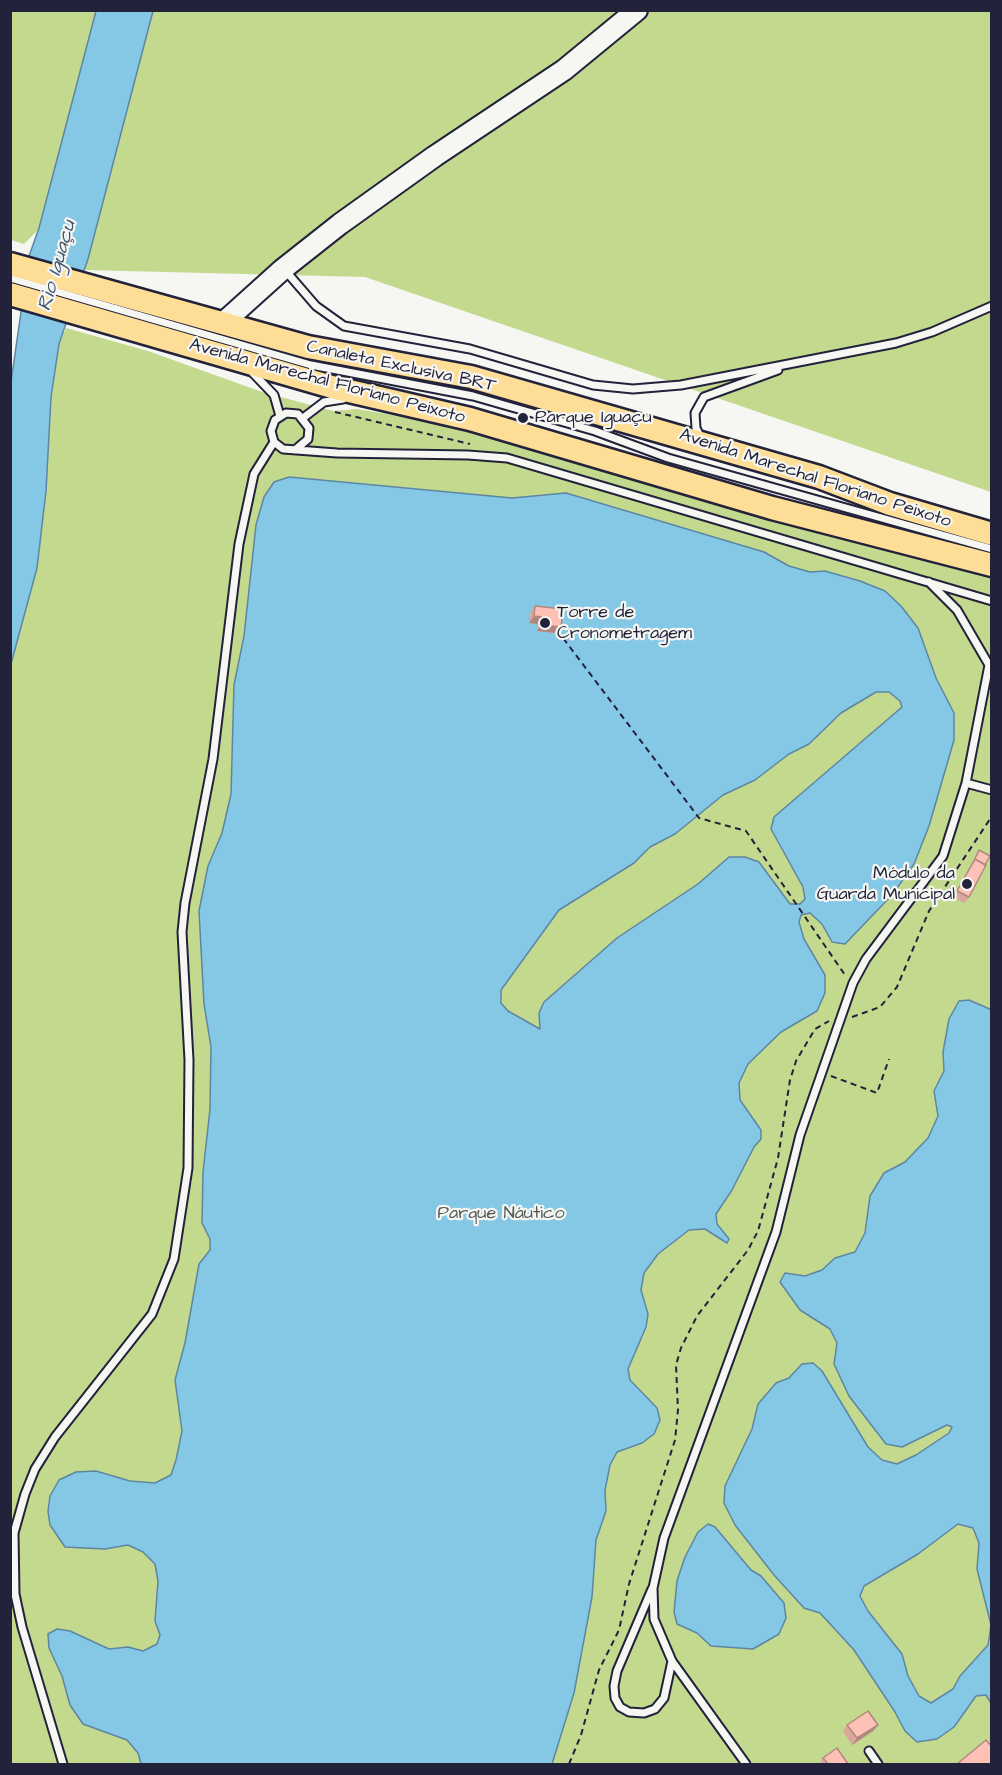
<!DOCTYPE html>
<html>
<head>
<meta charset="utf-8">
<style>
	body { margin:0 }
	#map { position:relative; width:1002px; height:1775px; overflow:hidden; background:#f6f6f2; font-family:"Architects Daughter",sans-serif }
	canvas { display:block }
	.frame { position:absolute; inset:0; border:12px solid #22223b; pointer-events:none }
</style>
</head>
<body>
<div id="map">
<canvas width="1002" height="1775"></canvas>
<div class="frame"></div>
</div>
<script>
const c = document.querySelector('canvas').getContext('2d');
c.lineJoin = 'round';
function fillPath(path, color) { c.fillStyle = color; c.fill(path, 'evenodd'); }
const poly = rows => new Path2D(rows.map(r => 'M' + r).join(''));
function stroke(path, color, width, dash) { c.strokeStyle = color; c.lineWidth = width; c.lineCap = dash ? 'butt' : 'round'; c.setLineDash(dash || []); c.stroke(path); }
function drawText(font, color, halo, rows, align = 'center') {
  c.font = font + ' "Architects Daughter",sans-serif'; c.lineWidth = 4.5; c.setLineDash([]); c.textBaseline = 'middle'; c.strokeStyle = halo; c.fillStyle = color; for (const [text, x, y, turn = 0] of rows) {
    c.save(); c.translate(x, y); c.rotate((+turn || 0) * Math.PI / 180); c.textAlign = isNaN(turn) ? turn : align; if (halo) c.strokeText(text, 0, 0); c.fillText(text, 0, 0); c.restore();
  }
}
const green = poly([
	[10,11,96,11,39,229,24,244,11,240],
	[153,11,991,11,991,492,365,277,85,270],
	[66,328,148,351,262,392,333,411,357,409,450,424,991,577,991,1764,11,1764,10,664,37,568,46,491,51,397,59,344]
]);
const water = poly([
	[96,11,153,11,88,259,59,344,51,397,46,491,37,568,11,664,11,382,29,256,39,228,96,11],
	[289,477,512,498,566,493,764,552,789,566,810,572,825,571,860,581,885,591,901,606,918,628,936,678,954,713,954,740,929,826,914,864,892,895,845,944,832,942,822,924,810,913,801,915,799,922,804,939,825,975,825,993,817,1011,781,1032,748,1064,739,1083,740,1100,761,1130,761,1139,754,1147,732,1190,716,1214,717,1224,729,1239,727,1243,705,1229,689,1230,658,1254,644,1273,641,1290,648,1314,646,1327,628,1369,630,1380,657,1408,660,1420,654,1434,642,1443,617,1452,610,1465,605,1490,606,1511,596,1540,592,1597,574,1693,552,1764,141,1764,138,1753,127,1740,83,1724,70,1705,62,1676,49,1648,48,1634,57,1629,70,1631,109,1649,128,1647,143,1651,157,1644,160,1635,155,1621,158,1581,155,1564,143,1552,128,1545,105,1549,65,1547,50,1525,48,1511,50,1496,59,1480,76,1472,96,1471,130,1481,155,1483,171,1475,176,1460,182,1431,175,1380,185,1343,199,1264,210,1250,210,1239,202,1223,203,1172,210,1109,211,1047,204,1004,199,911,208,866,222,833,231,794,234,685,244,636,256,525,264,497,274,482,289,477],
	[876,692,889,692,900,701,902,707,774,817,771,829,803,887,805,899,800,904,790,904,759,862,745,857,729,857,698,884,617,938,544,1002,539,1013,540,1029,508,1011,501,1003,501,990,559,910,634,863,650,847,675,834,723,795,755,780,789,754,809,744,841,713,876,692],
	[969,1000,992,1010,991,1625,977,1569,979,1543,973,1528,958,1524,918,1554,864,1586,860,1596,868,1611,902,1654,908,1676,919,1696,931,1703,953,1689,960,1676,988,1645,991,1625,991,1703,986,1695,976,1696,954,1727,937,1739,917,1742,905,1731,895,1712,854,1650,820,1613,804,1608,774,1575,735,1525,724,1503,725,1486,752,1429,758,1404,776,1383,789,1378,802,1364,813,1363,822,1371,868,1447,882,1460,897,1464,916,1455,949,1433,952,1427,947,1425,902,1447,886,1444,849,1396,834,1364,837,1343,830,1329,800,1310,780,1282,785,1273,805,1276,822,1270,835,1258,855,1252,865,1233,870,1196,884,1173,905,1162,928,1138,938,1116,934,1091,944,1071,943,1052,949,1019,959,1001,969,1000],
	[708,1524,715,1527,751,1570,761,1576,784,1603,786,1618,779,1634,753,1649,711,1646,697,1633,677,1624,674,1612,677,1581,685,1557,698,1532,708,1524]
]);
const path = poly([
	[335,412,470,444],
	[557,630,699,818,746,831,845,975],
	[852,1017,880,1007,897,987,929,911,992,816],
	[831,1076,877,1093,889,1059],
	[569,1764,581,1735,599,1670,619,1630,629,1584,675,1440,678,1410,676,1365,681,1348,697,1316,748,1250,758,1231,778,1158,790,1080,796,1061,815,1029,829,1021]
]);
const lane = poly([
	[284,269,316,306,344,326,470,349,593,385,633,389,681,385,896,343,932,332,992,306],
	[10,278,311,365,473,396,595,431,668,458,992,549],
	[252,372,274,395,280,416],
	[303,418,324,402,343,399],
	[701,438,696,428,695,413,704,397,778,370],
	[295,450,308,439,309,428,298,414,286,413,275,420,271,431,274,442,283,449,337,453,468,455,507,458,992,601],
	[966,783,992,790],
	[652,1589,617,1671,614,1686,615,1698,620,1707,629,1712,644,1713,655,1709,664,1698,672,1661],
	[869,1751,878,1764],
	[63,1764,22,1627,15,1594,14,1533,25,1494,35,1469,55,1437,152,1314,174,1259,188,1168,189,1060,182,932,185,903,213,759,239,544,254,474,274,442],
	[746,1764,672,1661,654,1619,653,1588,664,1538,776,1232,800,1135,853,983,866,959,943,856,966,783,989,665,957,610,929,582]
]);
const secondary = poly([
	[223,323,283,269,340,224,435,156,564,70,637,10]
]);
const primary = poly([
	[10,264,308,347,471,377,819,477,890,504,992,534],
	[10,294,332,387,470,419,772,508,992,565]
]);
const wall = poly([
	[535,606,561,627,556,633,537,631,537,624,529,623,530,613],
	[979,850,969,897,964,903,953,897],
	[847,1725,878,1725,873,1731,852,1745,843,1731],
	[823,1758,848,1764,819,1764]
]);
const shadedWall = poly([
	[534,616,542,617,537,624,529,623],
	[541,625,561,627,556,633,537,631],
	[878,1725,873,1731,852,1745,857,1738]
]);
const building = poly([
	[535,606,563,609,561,627,541,625,542,617,534,616,535,606],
	[979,850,990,856,985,865,975,859,973,863,979,850],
	[975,859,986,865,969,897,957,891,975,859],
	[868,1711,878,1725,857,1738,847,1725,868,1711],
	[986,1740,992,1747,992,1764,957,1764,986,1740],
	[837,1748,848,1764,828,1764,823,1758,837,1748]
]);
const markers = [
	[523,418,6,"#22223b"],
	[545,623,6,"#22223b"],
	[967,884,6,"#22223b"]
];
const streetNames = [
	["Canaleta Exclusiva BRT",401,367,12],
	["Avenida Marechal Floriano Peixoto",327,382,15],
	["Avenida Marechal Floriano Peixoto",815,479,18]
];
const poiNames = [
	["Parque Iguaçu",535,418],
	["Torre de",557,613],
	["Cronometragem",557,634],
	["Módulo da",955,874,"right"],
	["Guarda Municipal",955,895,"right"]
];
const parkNames = [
	["Parque Náutico",501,1214]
];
const waterNames = [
	["Rio Iguaçu",58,266,-74]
];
fillPath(green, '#c3d98e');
fillPath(water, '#85c8e6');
stroke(water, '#5d86a2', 1.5);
stroke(lane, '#22223b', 11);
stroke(secondary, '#22223b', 24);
stroke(primary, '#22223b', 27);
stroke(path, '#22223b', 2, [6, 4.5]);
stroke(lane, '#f6f6f2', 7);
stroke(secondary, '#f6f6f2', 20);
stroke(primary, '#fedd96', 22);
fillPath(wall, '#daa79c');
fillPath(shadedWall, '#b1887f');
fillPath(building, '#fdc2b5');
stroke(building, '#b1887f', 1.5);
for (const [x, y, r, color] of markers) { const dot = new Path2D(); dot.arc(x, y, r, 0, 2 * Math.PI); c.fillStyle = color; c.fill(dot); stroke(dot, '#f6f6f2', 2); }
drawText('18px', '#22223b', '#f6f6f2', streetNames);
drawText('18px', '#22223b', '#f6f6f2', poiNames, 'left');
drawText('18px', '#525954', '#f6f6f2', parkNames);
drawText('italic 20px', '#40546e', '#f6f6f2', waterNames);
</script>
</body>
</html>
